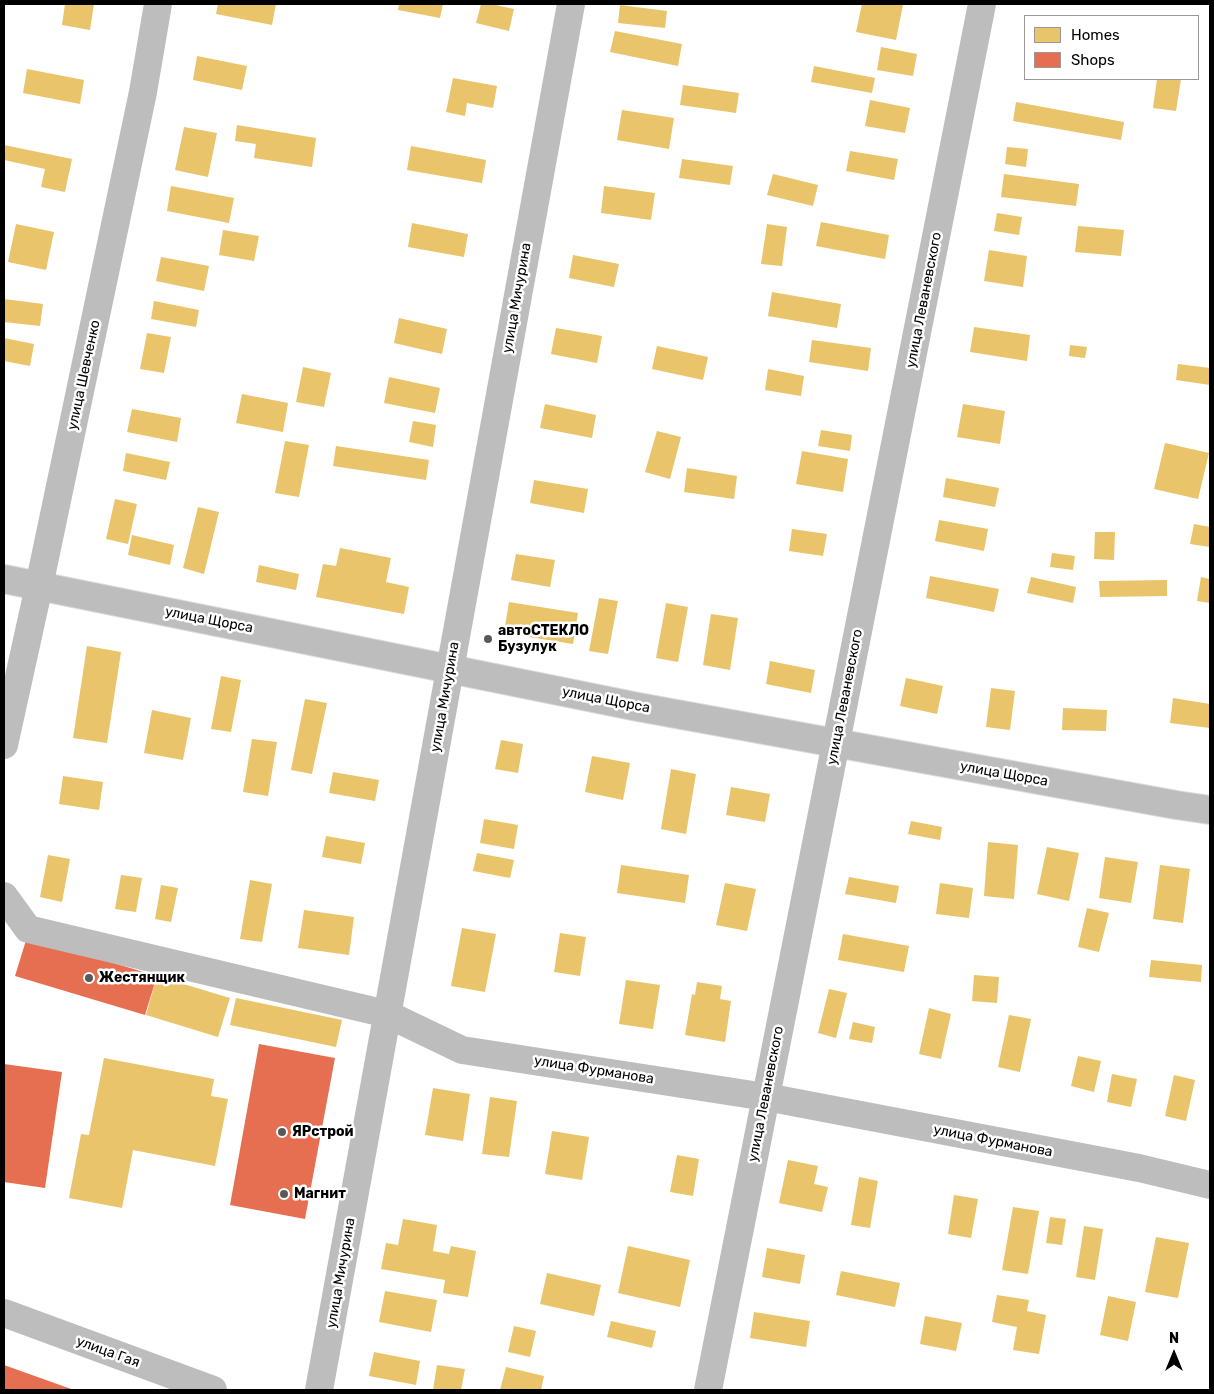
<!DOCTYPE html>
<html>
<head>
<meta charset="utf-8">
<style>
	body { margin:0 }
	#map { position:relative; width:1214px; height:1394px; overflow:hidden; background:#fff; font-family:Rubik,sans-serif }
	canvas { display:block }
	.frame { position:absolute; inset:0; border:5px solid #000; pointer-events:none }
	.legend { position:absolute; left:1024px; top:15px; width:175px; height:65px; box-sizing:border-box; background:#fff; border:1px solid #999; margin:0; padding:6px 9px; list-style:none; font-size:15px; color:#000 }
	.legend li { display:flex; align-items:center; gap:10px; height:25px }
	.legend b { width:25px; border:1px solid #999 }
	.north { position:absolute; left:1149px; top:1329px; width:50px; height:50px; -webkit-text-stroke:4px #fff; paint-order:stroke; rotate:0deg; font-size:14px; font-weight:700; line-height:20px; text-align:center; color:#000 }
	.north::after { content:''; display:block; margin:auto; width:18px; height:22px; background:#000; clip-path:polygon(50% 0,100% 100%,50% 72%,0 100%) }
</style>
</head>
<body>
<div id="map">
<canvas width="1214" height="1394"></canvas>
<div class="frame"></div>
<ul class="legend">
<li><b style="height:14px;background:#e9c46a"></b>Homes</li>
<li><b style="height:14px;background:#e76f51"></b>Shops</li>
</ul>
<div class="north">N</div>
</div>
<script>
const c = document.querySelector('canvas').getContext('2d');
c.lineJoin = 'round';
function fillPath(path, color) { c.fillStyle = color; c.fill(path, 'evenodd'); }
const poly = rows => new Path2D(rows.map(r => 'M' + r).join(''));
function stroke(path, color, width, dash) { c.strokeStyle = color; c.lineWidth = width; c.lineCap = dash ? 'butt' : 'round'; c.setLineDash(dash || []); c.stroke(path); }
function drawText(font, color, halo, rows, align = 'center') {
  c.font = font + ' Rubik,sans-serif'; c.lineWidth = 5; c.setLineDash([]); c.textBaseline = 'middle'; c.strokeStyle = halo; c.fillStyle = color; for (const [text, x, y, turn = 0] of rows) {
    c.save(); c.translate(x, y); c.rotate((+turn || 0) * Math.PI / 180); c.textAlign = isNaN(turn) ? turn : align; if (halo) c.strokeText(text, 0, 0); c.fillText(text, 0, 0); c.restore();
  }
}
const homes = poly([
	[65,4,94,4,90,30,62,25],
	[218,4,276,4,272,25,216,14],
	[399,4,443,4,440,18,398,10],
	[481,4,491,4,514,9,509,31,476,23],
	[862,4,896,4,903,5,896,40,856,32],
	[620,5,667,11,665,28,618,23],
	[615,31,682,44,678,66,610,52],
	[881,47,917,54,913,76,877,70],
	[197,56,247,66,242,90,193,80],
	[814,66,875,78,872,93,811,82],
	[27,69,84,80,80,104,23,93],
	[453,78,497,86,493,108,467,103,465,116,446,112],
	[1157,79,1181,79,1176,111,1153,108],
	[683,85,739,93,736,113,680,105],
	[870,100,910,108,905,133,865,126],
	[1016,102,1124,122,1121,140,1013,121],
	[622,110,674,118,669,149,617,140],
	[237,125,316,138,312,167,254,158,256,144,235,141],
	[184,127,217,133,208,177,175,170],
	[4,145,72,159,65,192,41,187,45,169,4,160],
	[411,146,486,160,482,183,407,170],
	[1007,147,1028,149,1026,167,1005,164],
	[850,151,898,159,894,180,846,171],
	[682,159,733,166,730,185,679,178],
	[773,174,818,185,813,206,767,195],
	[1004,174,1079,184,1076,206,1001,197],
	[171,186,234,198,229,223,167,211],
	[604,186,655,193,651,220,601,213],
	[997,213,1022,217,1019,235,994,231],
	[821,222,889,235,885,259,816,246],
	[412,223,468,234,464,257,408,247],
	[16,224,54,232,46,270,8,262],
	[767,224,787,227,782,266,761,264],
	[1078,226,1124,230,1121,256,1075,252],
	[223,230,259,236,254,261,219,255],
	[989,250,1027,256,1023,287,984,281],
	[573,255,619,264,614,287,569,278],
	[161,257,209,266,204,291,156,281],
	[772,292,841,304,837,328,768,316],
	[4,299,43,304,40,326,4,322],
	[154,301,199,310,196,327,151,319],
	[399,318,447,329,442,354,394,343],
	[974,327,1030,335,1027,361,970,352],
	[556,328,602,336,597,363,551,354],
	[147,333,171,337,164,373,140,369],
	[4,338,34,344,30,366,4,361],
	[812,340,871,348,868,371,809,362],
	[1070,345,1087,347,1085,358,1069,356],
	[657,346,708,357,703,380,652,369],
	[1178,364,1210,368,1210,385,1176,380],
	[303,367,331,373,324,407,296,402],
	[768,369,804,376,801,396,765,390],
	[389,377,440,388,435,413,384,403],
	[242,394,288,403,283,432,236,423],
	[545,404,596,415,592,438,540,428],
	[963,404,1005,411,1000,444,957,437],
	[132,409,181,418,177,442,127,432],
	[413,421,436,425,433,447,409,442],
	[821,430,852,435,850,451,818,446],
	[657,431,681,437,670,479,645,472],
	[285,441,309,445,299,497,275,493],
	[1165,443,1209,453,1198,499,1154,489],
	[336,446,429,460,426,480,333,466],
	[802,451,848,459,843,492,796,484],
	[126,453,170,462,166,480,123,471],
	[687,468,737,476,734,499,684,492],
	[946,478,999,488,995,507,943,497],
	[534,480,588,489,584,513,530,503],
	[115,499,137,504,128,544,106,539],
	[198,507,219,512,204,574,183,568],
	[939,520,988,529,984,551,935,541],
	[1194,524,1210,527,1210,547,1190,544],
	[792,529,827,534,823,556,789,551],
	[1095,532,1115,532,1114,560,1094,559],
	[132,535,174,545,170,565,128,555],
	[340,548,391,558,386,582,409,587,404,614,316,597,323,564,336,566],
	[1052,553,1075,556,1073,570,1050,567],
	[516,554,555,560,550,587,511,580],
	[259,565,299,574,296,590,256,582],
	[930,576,999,589,994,612,926,598],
	[1031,577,1076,587,1073,603,1027,593],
	[1201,577,1210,579,1210,603,1197,601],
	[1167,580,1167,596,1100,597,1099,581],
	[599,598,618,601,608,654,589,651],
	[509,602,578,613,573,644,504,633],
	[666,603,688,607,678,662,656,658],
	[711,614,738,618,730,670,703,665],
	[87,646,121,652,107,743,73,738],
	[770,661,815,670,811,693,766,684],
	[221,676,241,680,231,732,211,729],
	[906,678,943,686,937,714,900,706],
	[991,688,1015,691,1010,730,986,727],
	[1173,698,1210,704,1210,728,1170,723],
	[305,699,327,703,312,774,291,770],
	[1063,708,1107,710,1106,731,1062,730],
	[152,710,191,718,183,760,144,753],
	[252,739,277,742,268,796,243,792],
	[501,740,523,744,518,773,495,769],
	[592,756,630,763,623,800,585,792],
	[671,769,696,774,686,834,661,829],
	[333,772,379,780,375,801,329,793],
	[63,776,103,782,99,810,59,804],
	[731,787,770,794,765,822,726,815],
	[484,819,518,825,514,849,480,843],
	[911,821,942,827,940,840,908,834],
	[326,836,365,843,361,864,322,857],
	[988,842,1018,845,1014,899,984,896],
	[1047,847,1079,853,1069,901,1037,894],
	[477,853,514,860,510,878,473,871],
	[48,855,70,859,62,902,40,897],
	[1105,857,1138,862,1131,903,1099,898],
	[621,865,689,875,685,903,617,893],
	[1160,865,1190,869,1183,923,1153,919],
	[121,875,142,878,136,912,115,909],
	[849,877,899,886,896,903,845,894],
	[250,880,272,884,262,942,240,939],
	[725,883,756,889,747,931,716,925],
	[940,883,973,888,969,918,936,914],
	[161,885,178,888,171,922,155,919],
	[1087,908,1109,913,1099,952,1078,947],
	[304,910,354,917,349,955,298,948],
	[462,928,496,934,485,992,451,986],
	[560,933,586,937,580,976,554,972],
	[843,934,909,946,904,972,838,960],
	[1151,960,1202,965,1201,982,1149,977],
	[974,975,999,977,997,1003,972,1001],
	[157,976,230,998,218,1037,146,1015],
	[626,980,660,985,653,1029,619,1024],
	[697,982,722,986,720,999,731,1001,725,1042,685,1035,692,994,695,995],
	[829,989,847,993,836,1038,818,1033],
	[236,998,342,1020,336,1047,230,1025],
	[929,1008,951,1014,941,1059,919,1054],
	[1009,1015,1031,1019,1020,1072,998,1067],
	[853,1022,875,1027,872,1043,849,1039],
	[1078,1056,1101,1061,1094,1092,1071,1086],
	[104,1058,214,1079,211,1096,228,1099,215,1166,133,1150,122,1208,69,1198,81,1134,89,1135],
	[1112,1074,1137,1079,1131,1107,1107,1102],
	[1174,1075,1195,1080,1186,1121,1165,1116],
	[433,1088,470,1094,463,1141,425,1135],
	[490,1097,517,1101,509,1157,482,1154],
	[552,1131,589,1137,582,1180,545,1174],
	[677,1155,699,1159,693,1196,670,1192],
	[788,1160,818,1166,814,1184,828,1187,822,1212,779,1203],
	[859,1177,878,1181,870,1228,851,1225],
	[954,1195,978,1199,971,1238,948,1234],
	[1013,1207,1039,1211,1028,1274,1002,1270],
	[1050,1217,1066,1219,1062,1245,1046,1243],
	[403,1219,437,1225,433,1251,449,1254,451,1246,476,1251,468,1297,443,1293,445,1280,381,1269,386,1243,398,1245],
	[1084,1226,1103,1229,1095,1280,1076,1277],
	[1156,1237,1189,1243,1178,1298,1145,1292],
	[628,1246,690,1260,680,1307,618,1293],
	[767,1248,805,1255,800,1284,762,1277],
	[841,1271,900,1283,895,1307,836,1295],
	[547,1273,601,1285,594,1316,540,1304],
	[385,1291,437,1300,431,1332,379,1322],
	[997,1295,1029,1300,1027,1311,1046,1315,1039,1354,1013,1350,1017,1327,992,1322],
	[1108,1296,1136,1302,1128,1341,1100,1335],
	[754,1312,810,1321,806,1347,750,1338],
	[925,1316,962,1323,956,1351,920,1344],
	[611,1321,656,1331,652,1348,607,1337],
	[514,1326,536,1331,530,1357,508,1352],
	[374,1352,420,1361,416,1385,369,1376],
	[437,1365,465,1369,461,1390,433,1390],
	[506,1367,544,1376,541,1390,500,1390]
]);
const shops = poly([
	[27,937,157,976,145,1015,15,976],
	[259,1044,335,1058,305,1219,230,1205],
	[4,1064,62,1072,45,1188,4,1182],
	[4,1365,74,1390,4,1390]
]);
const minor = poly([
	[4,745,39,586,143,92,158,4],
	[4,896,28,929,387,1014,462,1050,766,1097,1139,1168,1210,1185],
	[4,1313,213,1390],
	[319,1390,571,4],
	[708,1390,982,4]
]);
const major = poly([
	[4,579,638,707,1176,805,1210,810]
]);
const markers = [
	[488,639,5,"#595959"],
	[89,978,5,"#595959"],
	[282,1132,5,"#595959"],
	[284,1194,5,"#595959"]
];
const streetNames = [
	["улица Мичурина",517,298,-80],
	["улица Леваневского",924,300,-79],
	["улица Шевченко",84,375,-78],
	["улица Щорса",209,620,11],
	["улица Мичурина",445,697,-80],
	["улица Леваневского",845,697,-79],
	["улица Щорса",606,700,11],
	["улица Щорса",1004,774,10],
	["улица Фурманова",594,1070,9],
	["улица Леваневского",766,1094,-79],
	["улица Фурманова",993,1141,11],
	["улица Мичурина",341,1273,-80],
	["улица Гая",108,1352,20]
];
const poiNames = [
	["автоСТЕКЛО",498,631],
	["Бузулук",498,647],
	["Жестянщик",99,978],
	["ЯРстрой",292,1132],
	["Магнит",294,1194]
];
fillPath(homes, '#e9c46a');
fillPath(shops, '#e76f51');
stroke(major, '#dbdbdb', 30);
stroke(minor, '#bdbdbd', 28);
stroke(major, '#bdbdbd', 28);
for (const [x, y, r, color] of markers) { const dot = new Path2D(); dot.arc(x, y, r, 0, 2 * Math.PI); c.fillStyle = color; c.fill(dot); stroke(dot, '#fff', 2); }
drawText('14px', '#000', '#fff', streetNames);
drawText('bold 14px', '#000', '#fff', poiNames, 'left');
</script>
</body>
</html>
